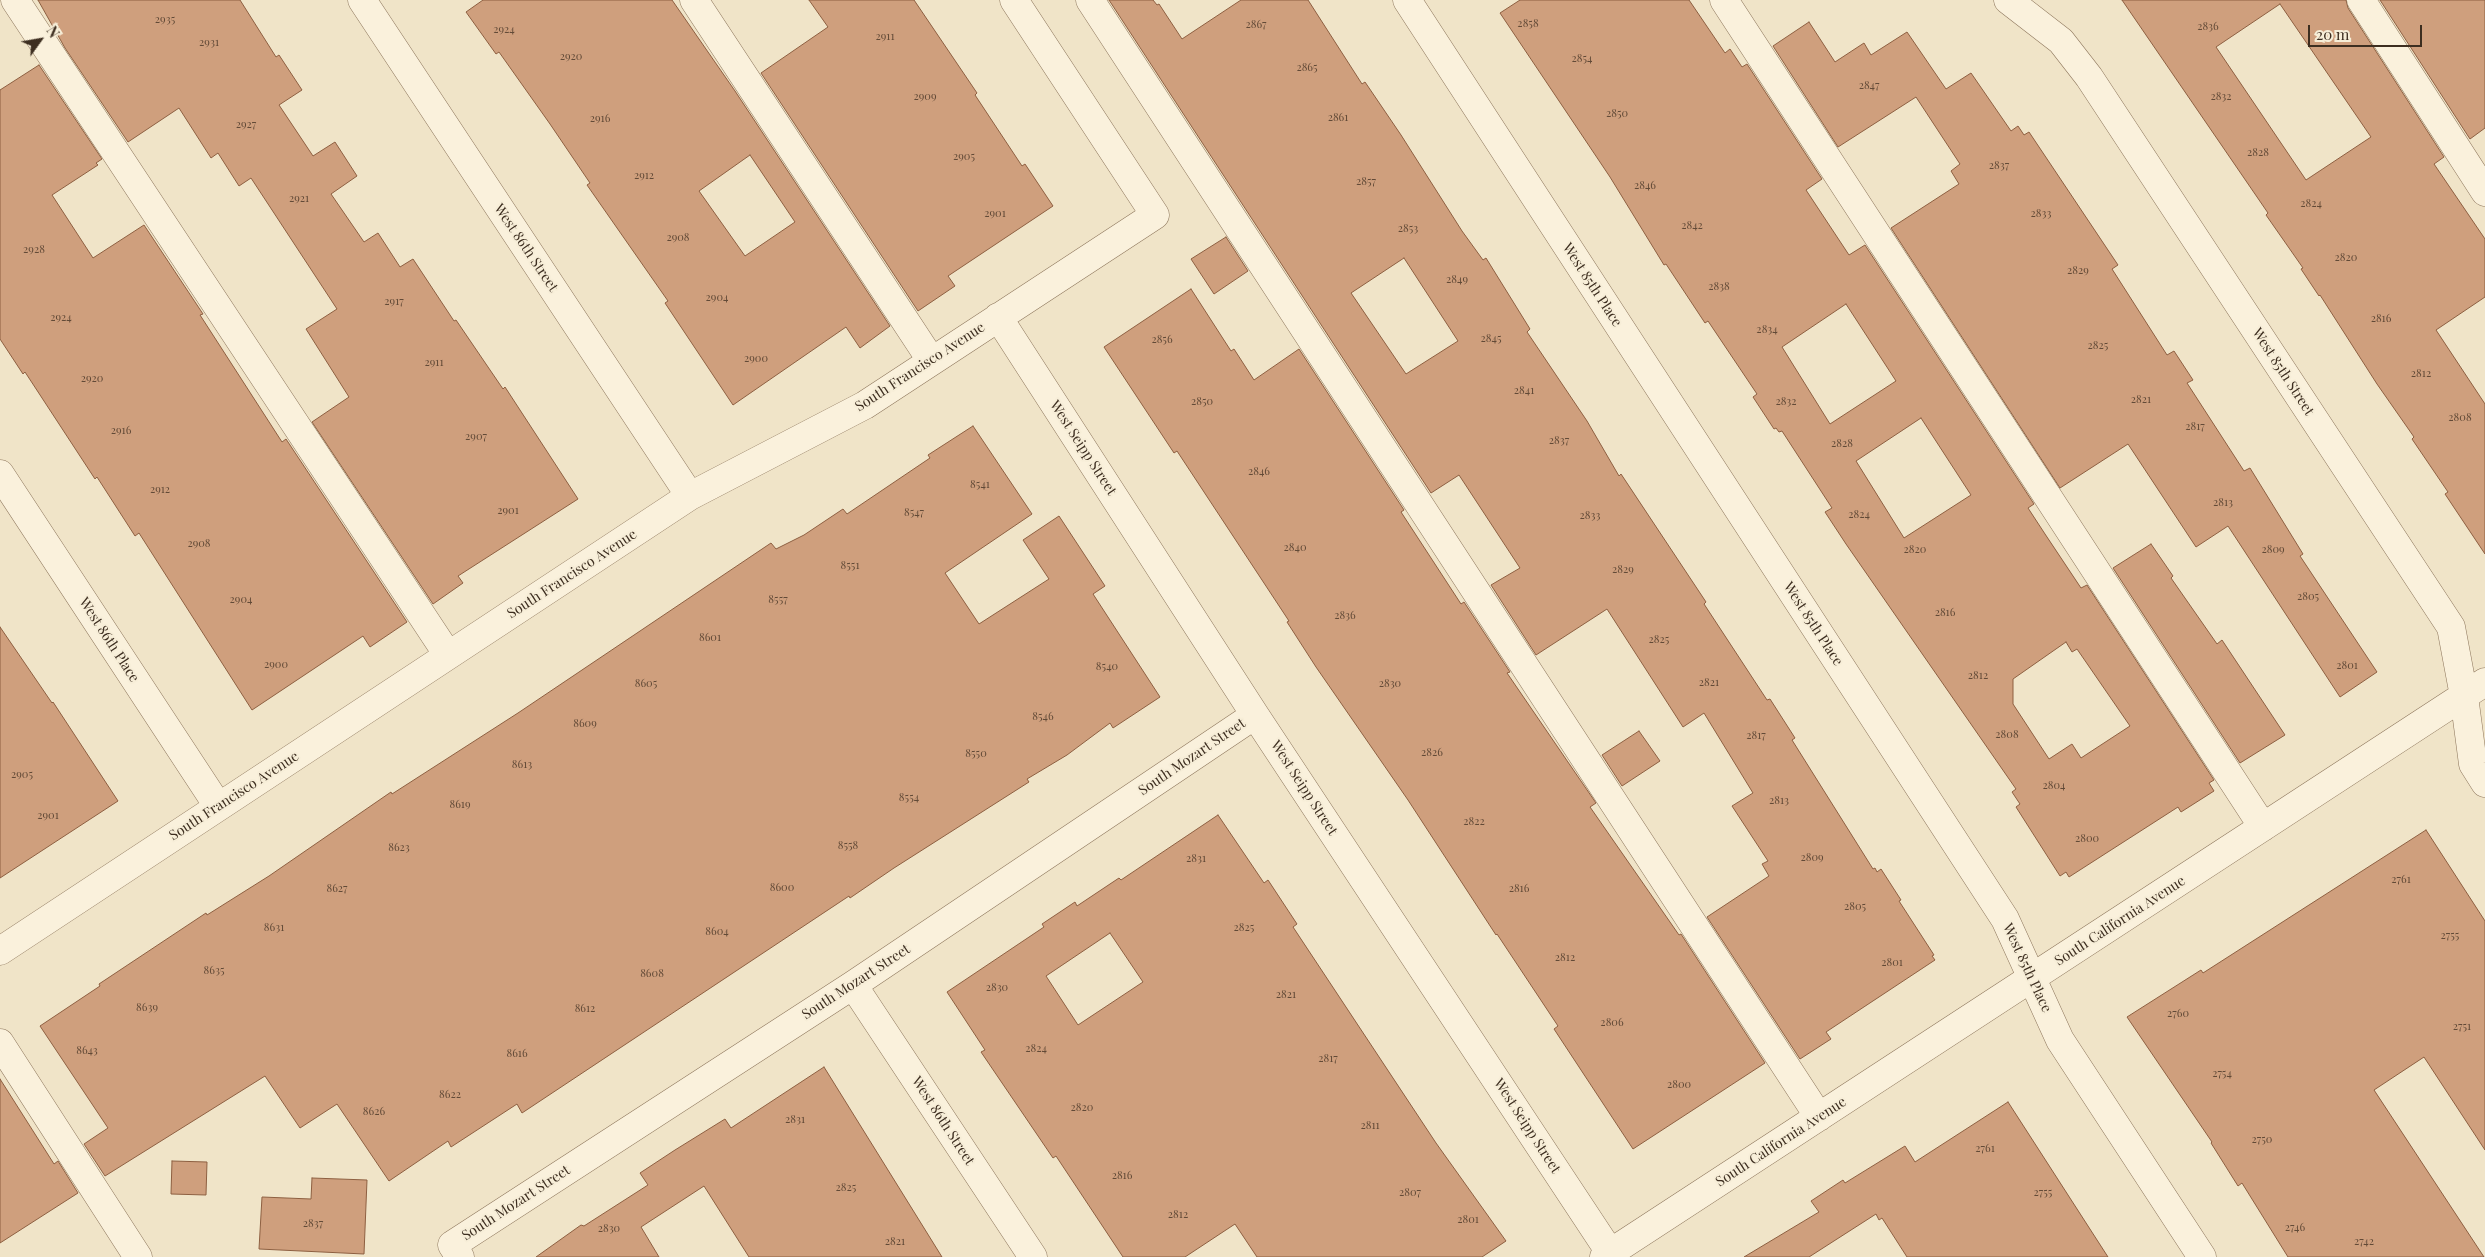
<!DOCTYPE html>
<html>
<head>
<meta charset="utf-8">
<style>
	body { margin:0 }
	#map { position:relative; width:2485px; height:1257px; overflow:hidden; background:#f0e4c8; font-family:"Playfair Display",serif }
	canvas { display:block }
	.north { position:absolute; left:15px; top:15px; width:50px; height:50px; -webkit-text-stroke:4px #f7eed8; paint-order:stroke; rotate:58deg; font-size:14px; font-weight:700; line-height:20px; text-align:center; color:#3d2e20 }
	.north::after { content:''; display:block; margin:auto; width:18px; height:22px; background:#3d2e20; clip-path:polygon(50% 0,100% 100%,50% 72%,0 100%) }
	.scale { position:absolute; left:2308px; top:25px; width:114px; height:22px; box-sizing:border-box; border:2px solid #3d2e20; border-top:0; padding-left:6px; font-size:15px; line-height:18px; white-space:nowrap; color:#3d2e20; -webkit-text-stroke:4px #f7eed8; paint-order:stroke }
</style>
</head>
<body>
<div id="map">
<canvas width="2485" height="1257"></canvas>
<div class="north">N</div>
<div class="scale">20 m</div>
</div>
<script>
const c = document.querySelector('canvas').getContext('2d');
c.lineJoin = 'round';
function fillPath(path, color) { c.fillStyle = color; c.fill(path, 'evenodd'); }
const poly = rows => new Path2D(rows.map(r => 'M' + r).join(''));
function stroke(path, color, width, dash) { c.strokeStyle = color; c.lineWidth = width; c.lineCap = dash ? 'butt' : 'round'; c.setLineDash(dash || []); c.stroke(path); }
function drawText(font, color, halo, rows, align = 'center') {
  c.font = font + ' "Playfair Display",serif'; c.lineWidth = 4; c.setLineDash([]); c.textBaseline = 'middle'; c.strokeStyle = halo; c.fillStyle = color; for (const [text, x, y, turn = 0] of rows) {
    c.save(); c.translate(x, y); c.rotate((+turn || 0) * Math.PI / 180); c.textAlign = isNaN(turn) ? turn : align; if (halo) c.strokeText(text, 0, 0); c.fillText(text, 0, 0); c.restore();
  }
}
const building = poly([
	[38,0,240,0,276,57,279,55,302,90,279,105,313,156,335,142,357,176,331,194,364,242,378,233,400,267,413,259,454,321,456,320,503,389,505,387,578,499,458,576,463,583,433,604,312,422,349,397,306,329,337,309,251,178,239,186,218,153,211,158,179,108,128,142,65,48,38,0],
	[483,0,672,0,735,91,890,326,860,348,846,327,733,405,665,303,668,301,587,185,590,183,550,124,499,52,496,54,466,12,483,0],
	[750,155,795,222,745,256,699,191,750,155],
	[809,0,914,0,977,93,975,95,1022,166,1025,164,1053,206,948,276,955,286,918,311,761,73,828,27,809,0],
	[1109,0,1153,0,1157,5,1159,4,1182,39,1241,0,1308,0,1362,84,1365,82,1401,135,1462,231,1483,260,1486,258,1530,329,1527,332,1587,421,1619,476,1621,474,1706,602,1704,604,1767,700,1770,699,1795,738,1792,740,1873,869,1875,868,1877,872,1881,869,1901,900,1899,901,1934,955,1932,956,1935,960,1826,1032,1831,1039,1800,1059,1707,917,1769,876,1762,864,1768,861,1732,806,1753,793,1704,713,1683,727,1607,609,1536,655,1491,585,1520,568,1459,475,1431,493,1109,0],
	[1404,258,1458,341,1406,374,1351,293,1404,258],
	[1520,0,1689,0,1725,53,1730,49,1742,67,1747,64,1822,179,1806,190,1849,255,1865,245,2034,504,2028,508,2045,534,2081,588,2087,585,2214,780,2209,783,2214,791,2181,812,2178,807,2069,877,2066,872,2060,876,2016,807,2020,804,2012,792,2016,789,1846,544,1825,512,1832,508,1782,431,1779,432,1776,428,1774,429,1753,397,1757,394,1708,321,1705,323,1666,264,1664,265,1610,177,1500,13,1520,0],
	[1846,304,1896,381,1830,424,1782,347,1846,304],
	[1921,418,1971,495,1904,538,1856,461,1921,418],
	[2066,642,2072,652,2077,649,2130,726,2081,758,2072,744,2049,759,2013,704,2013,679,2066,642],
	[2122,0,2346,0,2348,8,2444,157,2434,164,2485,239,2485,297,2436,330,2485,404,2485,554,2445,494,2448,492,2412,439,2414,437,2377,384,2320,295,2319,296,2301,269,2303,268,2266,215,2268,213,2122,0],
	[2280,4,2371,137,2306,180,2216,47,2280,4],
	[2380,0,2485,0,2485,128,2470,139,2380,0],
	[1809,22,1835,62,1864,43,1871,55,1907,32,1946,89,1971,73,2011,131,2018,126,2024,135,2029,132,2118,265,2112,269,2167,355,2174,351,2193,380,2187,383,2244,471,2250,468,2303,554,2300,556,2377,672,2340,697,2228,526,2196,547,2128,444,2060,488,1891,228,1959,184,1951,171,1960,164,1916,97,1838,147,1773,46,1809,22],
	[39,65,102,159,96,163,98,165,52,195,93,258,144,225,203,314,200,315,282,442,286,439,407,622,370,647,363,636,252,710,139,533,135,536,97,477,95,479,25,372,23,374,0,339,0,90,39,65],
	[1226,237,1248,271,1214,294,1191,259,1226,237],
	[1191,289,1231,351,1234,349,1254,380,1299,349,1404,510,1401,512,1461,604,1464,602,1510,672,1507,673,1596,803,1590,807,1679,935,1681,934,1765,1063,1633,1149,1554,1029,1558,1026,1497,934,1496,935,1408,800,1316,667,1287,622,1289,621,1177,451,1174,453,1104,347,1191,289],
	[973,426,1032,514,945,573,979,624,1049,579,1023,540,1059,516,1105,586,1093,594,1160,697,1113,728,1110,723,1067,755,1027,779,1029,782,894,868,850,898,849,896,522,1113,517,1104,451,1147,448,1141,389,1181,337,1104,300,1128,265,1076,105,1176,84,1144,108,1128,40,1026,100,986,99,984,206,913,207,915,269,876,391,792,392,794,518,713,771,543,776,549,804,535,843,509,847,514,930,458,928,455,973,426],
	[2151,544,2173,576,2171,578,2217,644,2222,640,2285,735,2240,763,2113,568,2151,544],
	[0,627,52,703,53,702,118,801,0,878,0,627],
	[1639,731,1660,761,1622,786,1602,755,1639,731],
	[1218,815,1264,883,1268,880,1297,924,1293,927,1436,1143,1506,1241,1482,1257,1257,1257,1235,1224,1185,1257,1123,1257,1056,1156,1053,1158,981,1052,985,1050,947,992,1044,927,1042,924,1075,902,1077,906,1119,878,1121,880,1218,815],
	[1110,933,1143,982,1078,1025,1046,976,1110,933],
	[2426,830,2485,921,2485,1150,2424,1057,2374,1090,2484,1257,2288,1257,2242,1183,2238,1186,2211,1143,2212,1142,2127,1017,2201,970,2203,973,2426,830],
	[824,1067,942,1257,749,1257,704,1186,641,1227,659,1257,536,1257,581,1225,584,1226,648,1185,640,1173,675,1150,725,1119,731,1128,824,1067],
	[0,1079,54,1164,58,1161,78,1193,0,1243,0,1079],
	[2008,1102,2108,1257,1907,1257,1882,1218,1879,1220,1876,1214,1809,1257,1744,1257,1819,1212,1811,1201,1843,1180,1845,1183,1905,1146,1915,1162,2008,1102],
	[172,1161,207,1162,206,1195,171,1194,172,1161],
	[312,1178,367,1180,364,1254,259,1249,262,1197,311,1199,312,1178]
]);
const minor = poly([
	[15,0,448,655],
	[362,0,690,496],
	[694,0,931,360],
	[1090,0,1819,1117],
	[1407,0,2005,919,2060,1040,2202,1257],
	[1724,0,2263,827],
	[2008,0,2061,41,2089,77,2451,627,2464,696,2473,764,2485,783],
	[2361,0,2485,192],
	[998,317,1255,715,1613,1257],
	[0,474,218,806],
	[0,951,690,496,865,405,1155,215,1014,0],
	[853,985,1033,1257],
	[0,1043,138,1257],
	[460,1257,452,1245,853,985,1255,715],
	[1604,1257,2485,682]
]);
const numberNames = [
	["2935",165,20],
	["2858",1528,24],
	["2867",1256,25],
	["2836",2208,27],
	["2924",504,30],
	["2911",885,37],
	["2931",209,43],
	["2920",571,57],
	["2854",1582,59],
	["2865",1307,68],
	["2847",1869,86],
	["2909",925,97],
	["2832",2221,97],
	["2850",1617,114],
	["2861",1338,118],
	["2916",600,119],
	["2927",246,125],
	["2828",2258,153],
	["2905",964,157],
	["2837",1999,166],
	["2912",644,176],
	["2857",1366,182],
	["2846",1645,186],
	["2921",299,199],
	["2824",2311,204],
	["2901",995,214],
	["2833",2041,214],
	["2842",1692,226],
	["2853",1408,229],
	["2908",678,238],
	["2928",34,250],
	["2820",2346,258],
	["2829",2078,271],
	["2849",1457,280],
	["2838",1719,287],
	["2904",717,298],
	["2917",394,302],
	["2924",61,318],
	["2816",2381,319],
	["2834",1767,330],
	["2845",1491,339],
	["2856",1162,340],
	["2825",2098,346],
	["2900",756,359],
	["2911",434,363],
	["2812",2421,374],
	["2920",92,379],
	["2841",1524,391],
	["2821",2141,400],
	["2850",1202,402],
	["2832",1786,402],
	["2808",2460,418],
	["2817",2195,427],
	["2916",121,431],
	["2907",476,437],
	["2837",1559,441],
	["2828",1842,444],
	["2846",1259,472],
	["8541",980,485],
	["2912",160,490],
	["2813",2223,503],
	["2901",508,511],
	["8547",914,513],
	["2824",1859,515],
	["2833",1590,516],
	["2908",199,544],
	["2840",1295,548],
	["2820",1915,550],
	["2809",2273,550],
	["8551",850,566],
	["2829",1623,570],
	["2805",2308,597],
	["2904",241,600],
	["8557",778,600],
	["2816",1945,613],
	["2836",1345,616],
	["8601",710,638],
	["2825",1659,640],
	["2900",276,665],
	["2801",2347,666],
	["8540",1107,667],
	["2812",1978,676],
	["2821",1709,683],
	["8605",646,684],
	["2830",1390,684],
	["8546",1043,717],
	["8609",585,724],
	["2808",2007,735],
	["2817",1756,736],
	["2826",1432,753],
	["8550",976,754],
	["8613",522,765],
	["2905",22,775],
	["2804",2054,786],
	["8554",909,798],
	["2813",1779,801],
	["8619",460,805],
	["2901",48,816],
	["2822",1474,822],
	["2800",2087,839],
	["8558",848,846],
	["8623",399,848],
	["2809",1812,858],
	["2831",1196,859],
	["2761",2401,880],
	["8600",782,888],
	["8627",337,889],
	["2816",1519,889],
	["2805",1855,907],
	["8631",274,928],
	["2825",1244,928],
	["8604",717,932],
	["2755",2450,936],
	["2812",1565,958],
	["2801",1892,963],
	["8635",214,971],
	["8608",652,974],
	["2830",997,988],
	["2821",1286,995],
	["8639",147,1008],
	["8612",585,1009],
	["2760",2178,1014],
	["2806",1612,1023],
	["2751",2462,1027],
	["2824",1036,1049],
	["8643",87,1051],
	["8616",517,1054],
	["2817",1328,1059],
	["2754",2222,1074],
	["2800",1679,1085],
	["8622",450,1095],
	["2820",1082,1108],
	["8626",374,1112],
	["2831",795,1120],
	["2811",1370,1126],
	["2750",2262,1140],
	["2761",1985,1149],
	["2816",1122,1176],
	["2825",846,1188],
	["2807",1410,1193],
	["2755",2043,1193],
	["2812",1178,1215],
	["2801",1468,1220],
	["2837",313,1224],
	["2746",2295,1228],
	["2830",609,1229],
	["2821",895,1242],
	["2742",2364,1242]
];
const streetNames = [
	["West 86th Street",526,248,56],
	["West 85th Place",1592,285,57],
	["South Francisco Avenue",920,367,-33],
	["West 85th Street",2283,372,57],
	["West Seipp Street",1083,448,57],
	["South Francisco Avenue",572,574,-33],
	["West 85th Place",1813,624,57],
	["West 86th Place",109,640,57],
	["South Mozart Street",1192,757,-34],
	["West Seipp Street",1304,788,57],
	["South Francisco Avenue",234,796,-33],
	["South California Avenue",2120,921,-33],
	["West 85th Place",2027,968,65],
	["South Mozart Street",856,982,-33],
	["West 86th Street",943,1121,57],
	["West Seipp Street",1527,1126,57],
	["South California Avenue",1781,1142,-33],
	["South Mozart Street",516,1203,-33]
];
fillPath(building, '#cf9f7d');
stroke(building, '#8d5f41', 1);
stroke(minor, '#8d765c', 29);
stroke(minor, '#faf1dc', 28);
drawText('11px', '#624a37', null, numberNames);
drawText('14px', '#3d2e20', '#f7eed8', streetNames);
</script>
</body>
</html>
